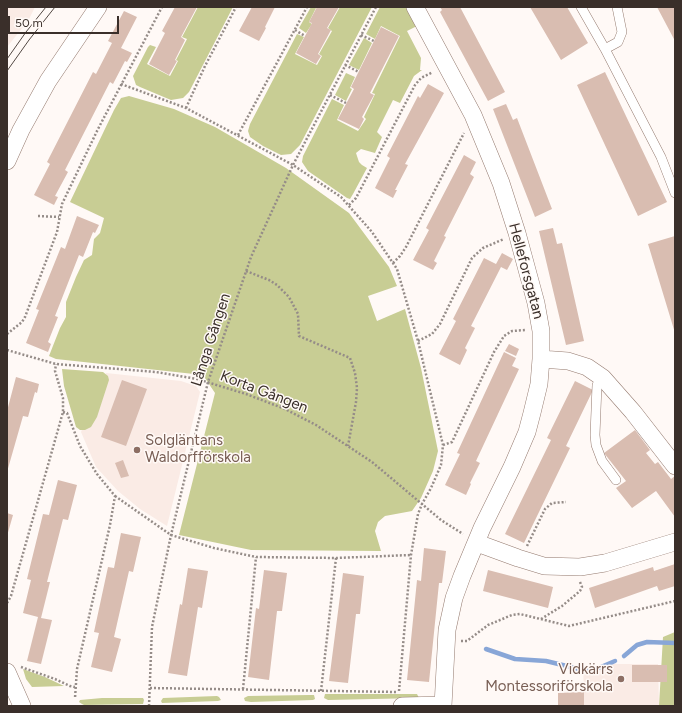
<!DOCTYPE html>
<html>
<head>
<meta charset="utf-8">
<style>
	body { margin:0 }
	#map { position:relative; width:682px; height:713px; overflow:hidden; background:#fff9f6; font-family:Figtree,sans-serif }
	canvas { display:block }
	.frame { position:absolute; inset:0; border:8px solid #3a2f2a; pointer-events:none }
	.scale { position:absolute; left:8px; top:16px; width:111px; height:18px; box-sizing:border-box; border:2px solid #3a2f2a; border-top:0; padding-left:5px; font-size:12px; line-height:14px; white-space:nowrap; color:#3a2f2a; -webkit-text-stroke:3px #fff9f6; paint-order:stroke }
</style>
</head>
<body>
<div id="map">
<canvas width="682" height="713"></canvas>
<div class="frame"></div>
<div class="scale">50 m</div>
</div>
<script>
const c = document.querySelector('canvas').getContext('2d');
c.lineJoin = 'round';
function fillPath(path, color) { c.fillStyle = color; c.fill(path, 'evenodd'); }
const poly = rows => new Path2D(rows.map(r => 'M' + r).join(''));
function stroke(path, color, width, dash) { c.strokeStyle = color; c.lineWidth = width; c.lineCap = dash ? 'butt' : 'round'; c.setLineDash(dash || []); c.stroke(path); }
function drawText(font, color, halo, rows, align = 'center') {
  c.font = font + ' Figtree,sans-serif'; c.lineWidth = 3; c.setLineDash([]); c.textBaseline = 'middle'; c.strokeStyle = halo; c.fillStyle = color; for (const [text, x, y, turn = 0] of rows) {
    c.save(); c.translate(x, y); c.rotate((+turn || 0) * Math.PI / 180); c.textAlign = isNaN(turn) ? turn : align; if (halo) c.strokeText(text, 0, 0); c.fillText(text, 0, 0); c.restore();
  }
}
const built = poly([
	[7,7,35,7,28,21,7,47],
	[106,373,181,381,196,386,200,392,167,526,140,509,118,491,96,467,81,432],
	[614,664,658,664,659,706,558,706,558,693,584,692,583,666]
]);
const green = poly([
	[198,7,233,7,189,92,183,98,171,100,140,87,136,85,133,76,148,47,150,45,156,47,147,64,170,76,178,61,176,60,187,39,182,37],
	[311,7,316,8,309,22,312,24,306,33,299,28],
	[340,7,372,7,300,145,291,154,281,155,263,146,250,137,248,131,250,124,297,34,304,37,295,54,317,65,322,56,319,54,332,31,328,28],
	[380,7,406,7,417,26,407,31,421,58,420,70,422,70,414,76,400,103,393,100,377,132,382,137,375,153,361,149,356,153,359,162,362,165,367,168,353,194,350,199,347,198,308,171,302,162,303,156,332,99,344,105,337,120,358,131,366,119,364,117,375,94,372,93,400,36,381,26,375,39,366,34],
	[364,38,372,43,359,70,349,65],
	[346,73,355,77,350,88,352,89,346,101,335,95],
	[129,96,174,109,215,127,286,168,349,213,389,267,397,286,368,296,377,321,405,309,421,368,438,451,433,471,421,498,412,511,385,516,378,522,375,531,381,551,251,550,179,535,215,393,203,375,56,359,49,356,60,328,66,317,66,302,76,277,84,260,92,255,94,239,100,233,104,218,70,202,114,110,121,98],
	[62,369,103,372,108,376,109,380,97,417,91,427,85,430,80,430,76,427,64,386],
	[675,632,675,706,659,706,663,637],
	[23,669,45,677,64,686,32,687,26,679],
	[325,694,417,694,419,698,328,700,324,698],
	[309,695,314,695,315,699,313,700,251,702,245,701,244,698,248,696],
	[217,696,219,697,221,700,218,701,162,703,161,701,163,698],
	[102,698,143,698,144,700,143,704,84,705,82,704,79,702,80,700]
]);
const stream = poly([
	[486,649,515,659,546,661,579,669,594,670,615,661],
	[624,656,637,645,647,642,675,643]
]);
const building = poly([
	[175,7,197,7,181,37,185,40,175,60,177,61,169,75,149,64,165,33,162,31],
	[252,7,275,7,265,27,266,28,259,41,239,31],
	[317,7,339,7,327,28,331,30,318,54,321,56,316,64,296,53,312,23,309,22],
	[440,7,460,7,505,92,488,101,440,12,442,10],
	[530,7,567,7,588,43,561,60],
	[657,7,675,7,675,41],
	[124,11,137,17,121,48,132,53,127,62,125,61,113,84,110,82,65,170,68,172,55,196,58,197,54,205,34,195,50,164,47,162,93,72,96,74,112,43,108,41],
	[381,27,399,36,370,93,374,95,362,117,364,119,359,129,338,119,354,89,351,87],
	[605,72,667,202,638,216,577,85],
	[428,84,444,93,405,164,408,165,395,190,397,190,393,198,375,188,390,158,387,156,418,96,420,98],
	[506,104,513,120,517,118,552,209,535,217,493,109],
	[464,155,476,162,470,174,474,177,444,236,446,237,434,261,437,263,433,270,413,260,429,230,426,228],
	[77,216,99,225,95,233,93,232,83,257,79,255,55,316,58,317,48,342,51,344,48,352,26,343,39,310,36,309,61,247,65,249],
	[553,228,557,244,562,243,584,341,566,345,539,231],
	[675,236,675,333,648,244],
	[502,253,513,259,507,270,501,267,471,326,475,328,465,348,467,350,460,365,439,354,456,321,453,319,484,258,496,264],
	[509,344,519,349,516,356,505,351],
	[504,352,516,358,512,366,519,369,476,461,480,463,470,483,471,484,466,495,445,485,460,454,457,453],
	[16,377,39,384,37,393,35,392,28,417,23,416,7,472,7,411],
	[122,380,147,389,126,446,101,437],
	[575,381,593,390,566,446,570,448,524,543,505,534,551,440,547,438],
	[635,430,650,450,646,453,655,464,658,462,671,479,675,476,675,517,656,491,632,508,616,488,626,481,604,453],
	[123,460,129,476,121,478,115,463],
	[58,480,77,485,68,520,63,519,47,582,50,582,41,618,52,620,41,664,27,661,38,617,23,613,31,580,27,579,43,514,49,515],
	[7,513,13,515,7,536],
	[121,533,141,537,133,572,129,571,114,637,121,639,112,672,91,667,99,633,94,632,108,567,114,568],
	[424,548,446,551,442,583,439,583,429,682,407,680,417,580,421,581],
	[675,564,675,586,659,591,657,586,595,608,589,588,653,567,654,571],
	[188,568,208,571,202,608,198,607,187,676,168,673,180,604,182,605],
	[264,570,287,573,282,611,277,611,269,680,248,677,256,608,259,609],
	[488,570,553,587,548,608,483,591],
	[343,573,364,576,360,614,356,614,348,683,329,681],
	[632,665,667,665,667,682,632,682],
	[584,692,584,706,558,706,558,693]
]);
const path = poly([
	[295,30,305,36],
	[361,35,374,41],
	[345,65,359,72],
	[121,84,186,108,293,165,341,197,372,232,397,269,418,341,443,445,441,465,431,488,422,504,418,514,411,555,399,691],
	[330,95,346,103],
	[186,108,205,66,236,7],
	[238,135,307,7],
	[349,205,356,198,415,85,421,78,433,72],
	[38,216,59,217],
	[393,263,400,256,406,247,464,133],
	[246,271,269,280,277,285,289,297,298,314,299,336,350,358,355,373,357,388,356,402,348,446],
	[7,334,22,322,25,317,57,232,62,204,98,129,162,7],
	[418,341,432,334,440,324,472,258,483,248,504,239],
	[7,350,56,364,156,372,197,379,246,394,285,409,316,425,372,462,441,520,463,534],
	[281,407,284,399],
	[63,412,67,413,80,446,97,474,115,496,110,525,77,669,75,698],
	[443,445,452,442,494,352,504,336,512,331,526,330],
	[115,496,171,535,214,548,256,557,336,558,411,555],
	[527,546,545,509,552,503,566,502],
	[7,603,11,596,63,412,63,398,55,371,56,364],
	[541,619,562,606,580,591,582,587,580,582],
	[461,641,467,641,488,625,512,615,520,614,569,626,675,601],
	[21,667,55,679,70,686,75,687],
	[150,688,396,692],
	[243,689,256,557],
	[321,691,336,558],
	[149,706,152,627,171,535,208,382,251,257,293,165,376,7]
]);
const service = poly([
	[581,7,605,49,618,42,622,32,617,7],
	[605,49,661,157,675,193],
	[603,378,597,385,595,435,596,445,602,461,616,480]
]);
const minor = poly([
	[415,7,473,115,501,183,517,233,536,303,541,331,541,359,539,384,532,413,527,432,512,467,482,528,462,576,454,598,447,630,443,706],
	[7,161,21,130,48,81,98,7],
	[541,359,568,361,587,367,603,378,633,412,675,466],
	[477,543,518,558,544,566,580,567,605,563,675,542],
	[7,672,22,706],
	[402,706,443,705]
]);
const tram = poly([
	[7,59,26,32,46,7],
	[7,71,29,40,55,7]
]);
const markers = [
	[137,450,4,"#8d6e63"],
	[621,679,4,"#8d6e63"]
];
const streetNames = [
	["Helleforsgatan",526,271,75],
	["Långa Gången",211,340,-72],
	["Korta Gången",264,392,21]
];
const educationNames = [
	["Solgläntans",145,441],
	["Waldorfförskola",145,458],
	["Vidkärrs",613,670,"right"],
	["Montessoriförskola",613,687,"right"]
];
fillPath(built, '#faebe5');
fillPath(green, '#c8cd94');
stroke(stream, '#88a6d7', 4.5);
fillPath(building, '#d9bdb1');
stroke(service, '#947a6f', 10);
stroke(minor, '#947a6f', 18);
stroke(path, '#958c88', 2.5, [2, 2]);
stroke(service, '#fff', 9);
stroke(minor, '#fff', 17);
stroke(tram, '#524843', 1);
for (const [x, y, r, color] of markers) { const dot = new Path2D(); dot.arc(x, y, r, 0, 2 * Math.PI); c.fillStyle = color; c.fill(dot); stroke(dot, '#fff9f6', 1.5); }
drawText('15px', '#3a2f2a', '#fff9f6', streetNames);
drawText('15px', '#785e54', '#fff9f6', educationNames, 'left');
</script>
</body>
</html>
